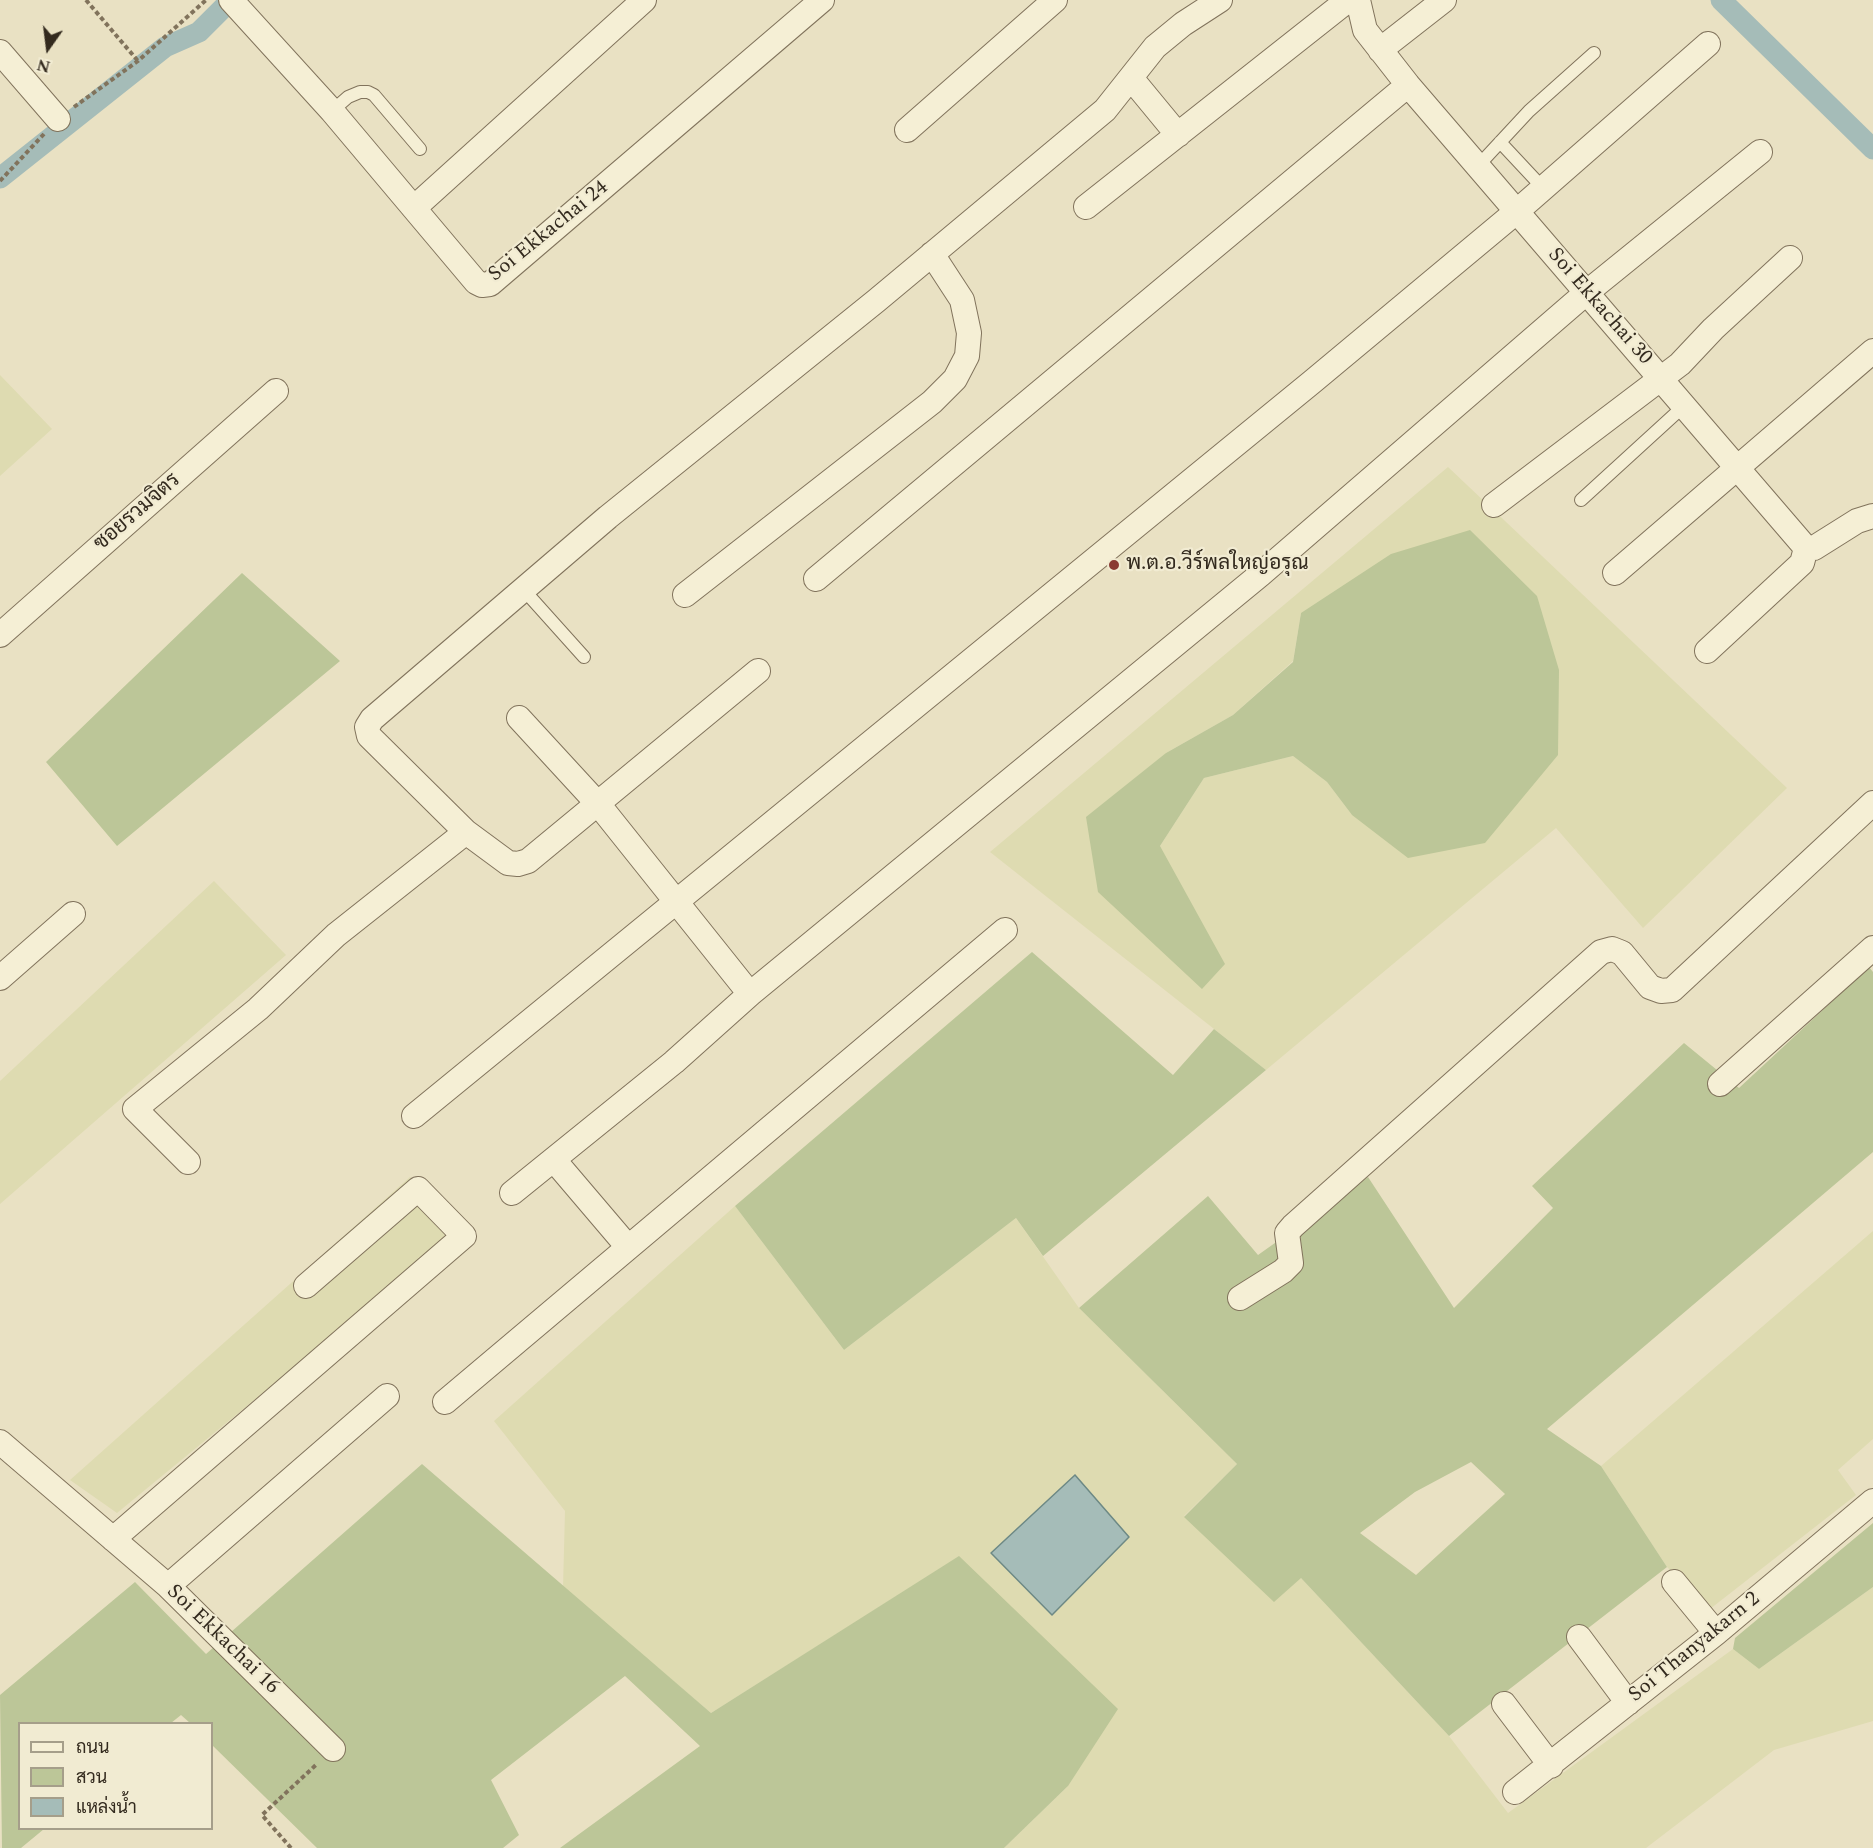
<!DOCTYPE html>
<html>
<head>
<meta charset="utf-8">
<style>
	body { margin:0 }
	#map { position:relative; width:1873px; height:1848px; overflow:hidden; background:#e9e1c3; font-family:Spectral,Sarabun,serif }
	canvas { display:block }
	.legend { position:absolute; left:18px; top:1722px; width:195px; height:108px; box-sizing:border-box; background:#f1ebd2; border:2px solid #a59e8a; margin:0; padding:8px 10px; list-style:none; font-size:18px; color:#332a1e }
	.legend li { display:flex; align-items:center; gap:12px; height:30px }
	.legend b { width:30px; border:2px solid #a59e8a }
	.north { position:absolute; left:18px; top:18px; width:60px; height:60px; -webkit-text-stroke:4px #f1ebd2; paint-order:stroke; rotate:194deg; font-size:16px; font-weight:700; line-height:24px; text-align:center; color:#332a1e }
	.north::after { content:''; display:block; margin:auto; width:21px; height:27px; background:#332a1e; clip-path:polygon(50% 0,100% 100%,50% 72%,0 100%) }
</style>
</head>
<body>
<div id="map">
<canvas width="1873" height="1848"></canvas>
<ul class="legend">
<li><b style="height:8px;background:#f5efd5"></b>ถนน</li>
<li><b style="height:16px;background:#bcc698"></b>สวน</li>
<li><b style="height:16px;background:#a5bcb8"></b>แหล่งน้ำ</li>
</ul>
<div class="north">N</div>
</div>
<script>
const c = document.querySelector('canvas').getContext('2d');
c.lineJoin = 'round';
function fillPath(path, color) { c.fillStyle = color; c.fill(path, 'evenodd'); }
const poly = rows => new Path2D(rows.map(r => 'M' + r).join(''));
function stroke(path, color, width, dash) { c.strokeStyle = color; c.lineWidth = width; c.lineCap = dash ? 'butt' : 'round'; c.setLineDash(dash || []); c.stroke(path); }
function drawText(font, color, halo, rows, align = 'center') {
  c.font = font + ' Spectral,Sarabun,serif'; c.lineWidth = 4.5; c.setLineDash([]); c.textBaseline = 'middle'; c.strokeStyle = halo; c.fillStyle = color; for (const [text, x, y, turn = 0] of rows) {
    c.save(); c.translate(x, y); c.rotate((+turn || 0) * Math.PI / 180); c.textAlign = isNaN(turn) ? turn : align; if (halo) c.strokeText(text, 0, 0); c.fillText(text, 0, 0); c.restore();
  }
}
const farmland = poly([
	[0,375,52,429,0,476],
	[1448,467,1787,788,1643,928,1556,828,1266,1070,990,852],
	[1301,613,1352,815,1327,782,1293,756,1204,778,1160,846,1166,753,1233,715,1293,661],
	[214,881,286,955,0,1204,0,1081],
	[410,1177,468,1224,117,1513,70,1480],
	[735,1206,844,1350,1016,1218,1079,1308,1237,1464,1184,1516,1301,1578,1449,1736,1508,1813,1733,1649,1759,1669,1873,1587,1873,1721,1774,1750,1646,1848,1004,1848,1068,1786,959,1557,711,1713,563,1588,565,1511,494,1421],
	[1873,1231,1873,1439,1838,1470,1856,1495,1710,1609,1667,1567,1601,1466]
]);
const green = poly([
	[1470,530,1537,596,1559,670,1558,755,1485,843,1408,858,1352,815,1327,782,1293,756,1204,778,1160,846,1225,964,1202,989,1098,892,1086,817,1166,753,1233,715,1293,662,1301,613,1391,554],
	[242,573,340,661,117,846,46,762],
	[1032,952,1173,1075,1214,1029,1266,1070,1043,1256,1016,1218,844,1350,735,1206],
	[1869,967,1873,972,1873,1152,1547,1429,1601,1466,1667,1567,1449,1736,1301,1578,1274,1602,1184,1517,1237,1464,1079,1308,1208,1196,1258,1255,1368,1177,1454,1308,1553,1208,1532,1186,1684,1043,1739,1088],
	[1471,1462,1505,1494,1416,1575,1360,1533,1415,1492],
	[422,1464,711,1713,959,1556,1118,1709,1068,1786,1004,1848,560,1848,700,1746,625,1676,491,1780,519,1835,503,1848,317,1848,212,1745,212,1724,190,1723,181,1715,171,1723,20,1724,20,1828,44,1829,21,1848,2,1848,0,1695,135,1582,206,1654],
	[1873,1523,1873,1587,1759,1669,1733,1649,1735,1638]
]);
const water = poly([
	[1075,1475,1129,1537,1052,1615,991,1553,1075,1475]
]);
const canal = poly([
	[1721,0,1873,149],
	[0,178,165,47,199,32,231,0]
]);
const path = poly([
	[86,0,138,61],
	[74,107,138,61,206,0],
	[0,181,44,134],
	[291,1848,262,1815,317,1764]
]);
const lane = poly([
	[332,111,348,97,360,92,368,92,374,95,420,149],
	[1500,142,1543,188],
	[1477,167,1529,111,1594,53],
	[1581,500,1685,405],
	[523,589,584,657]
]);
const street = poly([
	[231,0,332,111,476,282,482,285,490,284,822,0],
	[1358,0,1365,30,1408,85,1806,548,1814,548,1857,521,1873,516],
	[1380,50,1444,0],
	[0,52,58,119],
	[1131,78,1178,135],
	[907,130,1055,0],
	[1086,207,1348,0],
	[414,208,644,0],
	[1494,505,1680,364,1713,329,1790,258],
	[1615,573,1873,351],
	[816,579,1408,85],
	[685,595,932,402,955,379,967,356,969,333,962,300,932,254],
	[0,635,276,391],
	[1707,651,1802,563,1806,548],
	[519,718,599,805,750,994],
	[466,832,369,736,367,727,372,719,608,517,876,301,1105,110,1155,47,1183,24,1220,0],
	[0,978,73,914],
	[1720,1084,1873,948],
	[414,1116,1312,382,1516,212,1708,44],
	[554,1160,628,1247],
	[188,1162,135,1109,258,1009,336,935,466,832,508,863,518,864,528,861,758,671],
	[512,1193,674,1062,750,994,1261,574,1586,293,1760,152],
	[1240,1298,1283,1271,1291,1263,1287,1233,1293,1226,1601,952,1612,949,1622,953,1650,987,1661,991,1672,990,1873,803],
	[445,1402,1005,930],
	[0,1442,168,1586,333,1749],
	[113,1539,464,1236,418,1189,306,1286],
	[1674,1582,1716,1633],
	[168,1586,387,1396],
	[1579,1637,1628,1703],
	[1504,1704,1551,1766],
	[1515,1792,1716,1633,1873,1501]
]);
const markers = [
	[1114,565,6,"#8a3a32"]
];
const streetNames = [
	["Soi Ekkachai 24",549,232,-39],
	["Soi Ekkachai 30",1599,307,49],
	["ซอยรวมจิตร",138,513,-41],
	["Soi Ekkachai 16",222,1640,44],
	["Soi Thanyakarn 2",1695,1648,-39]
];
const poiNames = [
	["พ.ต.อ.วีร์พลใหญ่อรุณ",1126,565]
];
fillPath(farmland, '#dedbb1');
fillPath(green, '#bcc698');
fillPath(water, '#a5bcb8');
stroke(water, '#6d8985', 1.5);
stroke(canal, '#a5bcb8', 21);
stroke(lane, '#81735c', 14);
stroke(street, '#81735c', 26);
stroke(path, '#81735c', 4, [4.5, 3]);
stroke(lane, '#f5efd5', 12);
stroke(street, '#f5efd5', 24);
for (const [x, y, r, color] of markers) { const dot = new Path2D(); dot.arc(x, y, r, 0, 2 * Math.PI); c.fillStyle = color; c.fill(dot); stroke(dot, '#f1ebd2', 2); }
drawText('21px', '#332a1e', '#f1ebd2', streetNames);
drawText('21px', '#332a1e', '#f1ebd2', poiNames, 'left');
</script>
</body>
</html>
